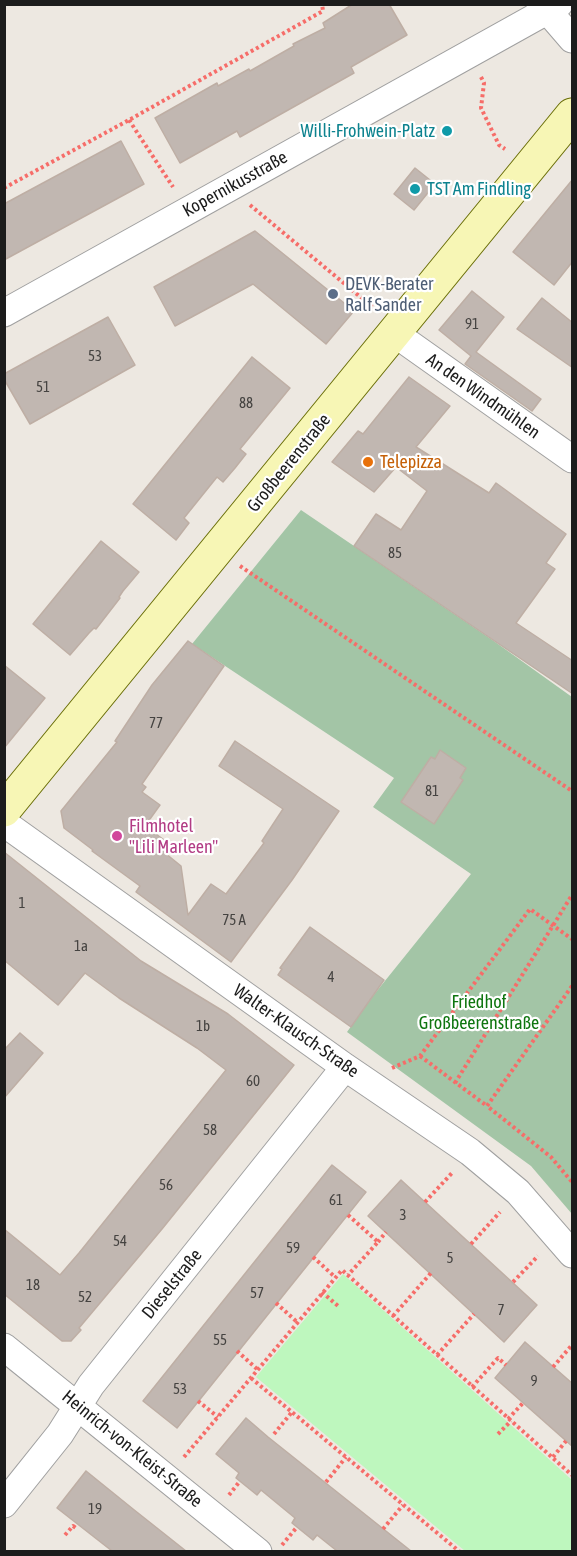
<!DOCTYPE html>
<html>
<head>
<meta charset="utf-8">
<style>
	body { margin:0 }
	#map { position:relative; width:577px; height:1556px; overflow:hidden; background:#ede8e1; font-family:"Asap Condensed",sans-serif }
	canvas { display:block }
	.frame { position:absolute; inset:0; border:6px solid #1c1c1c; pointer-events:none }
</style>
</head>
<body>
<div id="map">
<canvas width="577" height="1556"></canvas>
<div class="frame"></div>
</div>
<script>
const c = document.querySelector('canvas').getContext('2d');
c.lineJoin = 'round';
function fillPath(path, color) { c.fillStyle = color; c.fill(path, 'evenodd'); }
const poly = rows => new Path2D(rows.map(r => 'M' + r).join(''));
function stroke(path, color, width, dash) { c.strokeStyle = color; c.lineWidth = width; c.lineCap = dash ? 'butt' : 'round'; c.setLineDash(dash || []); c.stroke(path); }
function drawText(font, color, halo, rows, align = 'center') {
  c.font = font + ' "Asap Condensed",sans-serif'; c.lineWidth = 4.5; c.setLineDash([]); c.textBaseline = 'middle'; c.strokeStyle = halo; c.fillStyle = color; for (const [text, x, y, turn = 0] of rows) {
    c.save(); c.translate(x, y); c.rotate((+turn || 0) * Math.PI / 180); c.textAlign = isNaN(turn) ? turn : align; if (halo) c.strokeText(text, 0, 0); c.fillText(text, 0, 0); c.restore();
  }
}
const cemetery = poly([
	[301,510,491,639,572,697,572,1214,531,1166,347,1032,372,997,471,874,373,807,394,778,192,644]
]);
const park = poly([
	[343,1274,572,1480,572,1551,465,1551,256,1377]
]);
const building = poly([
	[353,4,389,4,407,35,351,67,354,73,240,137,237,131,180,163,155,118,217,83,218,86,249,69,250,71,294,46,293,44,325,28,323,23,353,4],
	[121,141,144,184,4,260,4,204,121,141],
	[415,168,435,184,414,210,394,194,415,168],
	[573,179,573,261,554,285,513,252,573,179],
	[255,231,354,311,326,344,253,284,175,326,154,287,255,231],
	[472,291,504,317,476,352,541,399,532,411,465,364,471,356,439,330,472,291],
	[542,298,573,323,573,368,517,329,542,298],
	[108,317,135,365,30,424,4,379,4,374,108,317],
	[252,357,290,388,240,449,246,454,235,468,223,482,217,477,184,518,189,523,176,540,133,504,252,357],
	[409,377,450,406,416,447,489,493,496,483,566,534,546,563,555,569,516,623,573,661,573,694,354,546,376,514,401,530,427,491,396,467,374,492,332,462,358,431,363,434,409,377],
	[101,541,139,572,123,591,119,597,120,598,96,629,94,628,89,633,70,655,33,624,101,541],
	[188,641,224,666,142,784,146,787,142,792,160,805,145,826,171,845,165,853,181,866,188,915,211,884,226,894,264,843,262,841,283,809,219,766,235,741,339,811,292,880,231,962,136,892,140,886,92,851,93,850,64,828,61,811,117,742,115,741,152,685,188,641],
	[4,665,45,698,4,748,4,665],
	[440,750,466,768,460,778,463,780,434,824,401,802,431,757,435,759,440,750],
	[4,852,141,961,228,1014,294,1065,162,1229,79,1328,81,1330,71,1341,62,1341,4,1294,4,1229,60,1275,79,1253,226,1070,197,1048,119,998,85,973,58,1005,4,960,4,852],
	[310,927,384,980,351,1027,278,975,282,969,280,968,310,927],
	[20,1033,43,1053,4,1098,4,1050,20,1033],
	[332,1165,366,1192,177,1428,143,1401,332,1165],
	[401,1180,537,1305,504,1342,368,1216,401,1180],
	[525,1342,573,1384,573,1447,495,1378,525,1342],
	[246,1418,268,1437,411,1551,337,1551,317,1535,313,1540,292,1523,295,1518,261,1490,257,1495,236,1478,239,1473,216,1454,246,1418],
	[86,1471,133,1509,186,1551,112,1551,57,1508,86,1471]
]);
const path = poly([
	[481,77,484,83,481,108,499,145,505,149],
	[129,120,173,187],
	[4,188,129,120,323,11,322,4],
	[250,205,376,310],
	[240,566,572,791],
	[572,986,487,1106,551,1157,572,1182],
	[420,1056,487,1106],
	[392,1068,420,1056,530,909,572,939],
	[455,1083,572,895],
	[425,1202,452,1173],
	[348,1215,378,1242,348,1275],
	[378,1242,386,1232],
	[471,1244,500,1212],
	[313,1257,335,1277],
	[513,1282,538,1256],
	[322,1292,338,1306],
	[276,1303,297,1322],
	[393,1316,431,1273],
	[237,1351,258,1370],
	[437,1355,474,1314],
	[553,1367,572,1345],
	[251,1378,460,1552],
	[472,1387,498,1358,506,1365],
	[198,1401,218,1417],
	[508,1419,523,1403],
	[274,1434,292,1412],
	[498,1434,511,1421],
	[184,1457,342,1270,572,1475],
	[553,1457,566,1441],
	[326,1482,346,1457],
	[229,1495,240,1481],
	[383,1529,403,1505],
	[65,1535,73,1526,76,1528],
	[282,1545,297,1527]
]);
const street = poly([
	[540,4,547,10,572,39],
	[4,313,559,4],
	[394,333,572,459],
	[4,823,345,1067,470,1152,518,1192,572,1254],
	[4,1347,258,1552],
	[4,1504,60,1434,91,1385,345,1067]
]);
const secondary = poly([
	[4,810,572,115]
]);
const markers = [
	[447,131,6,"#0f9aa8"],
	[415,189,6,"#0f9aa8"],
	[333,294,6,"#5c6f8a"],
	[368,462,6,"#e8710a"],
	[117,836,6,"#d1479c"]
];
const numberNames = [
	["91",472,324],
	["53",95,356],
	["51",43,387],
	["88",246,403],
	["85",395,553],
	["77",156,723],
	["81",432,791],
	["1",22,903],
	["75 A",234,920],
	["1a",81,946],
	["4",331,977],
	["1b",203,1026],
	["60",253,1081],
	["58",210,1130],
	["56",166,1185],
	["61",336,1200],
	["3",403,1215],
	["54",120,1241],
	["59",293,1248],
	["5",450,1258],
	["18",33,1285],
	["57",257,1293],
	["52",85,1297],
	["7",501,1310],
	["55",220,1340],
	["9",534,1381],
	["53",180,1389],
	["19",95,1509]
];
const cultureNames = [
	["Willi-Frohwein-Platz",435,131],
	["TST Am Findling",427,189,"left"]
];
const streetNames = [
	["Kopernikusstraße",235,184,-29],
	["An den Windmühlen",483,396,35],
	["Großbeerenstraße",289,463,-51],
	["Walter-Klausch-Straße",296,1031,35],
	["Dieselstraße",172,1284,-51],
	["Heinrich-von-Kleist-Straße",132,1449,39]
];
const serviceNames = [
	["DEVK-Berater",345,284],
	["Ralf Sander",345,305]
];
const foodNames = [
	["Telepizza",380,462]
];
const hotelNames = [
	["Filmhotel",129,826],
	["\"Lili Marleen\"",129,847]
];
const parkNames = [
	["Friedhof",479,1002],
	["Großbeerenstraße",479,1023]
];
fillPath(cemetery, '#a3c5a6');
fillPath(park, '#bef7be');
fillPath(building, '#c1b7b1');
stroke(building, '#beaea4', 1.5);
stroke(street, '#a0a0a0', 29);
stroke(secondary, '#6a6e07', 35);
stroke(path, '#f66d69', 4, [3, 3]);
stroke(street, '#fff', 27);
stroke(secondary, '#f7f6b5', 33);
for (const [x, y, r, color] of markers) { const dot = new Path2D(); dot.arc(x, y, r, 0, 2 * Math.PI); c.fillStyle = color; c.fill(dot); stroke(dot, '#fff', 2); }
drawText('15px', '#454341', null, numberNames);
drawText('18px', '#0d838f', '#fff', cultureNames, 'right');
drawText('18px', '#1c1c1c', '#fff', streetNames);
drawText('18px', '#4e5e75', '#fff', serviceNames, 'left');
drawText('18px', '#c56008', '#fff', foodNames, 'left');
drawText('18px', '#b23c85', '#fff', hotelNames, 'left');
drawText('18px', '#0e750f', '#fff', parkNames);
</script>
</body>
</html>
